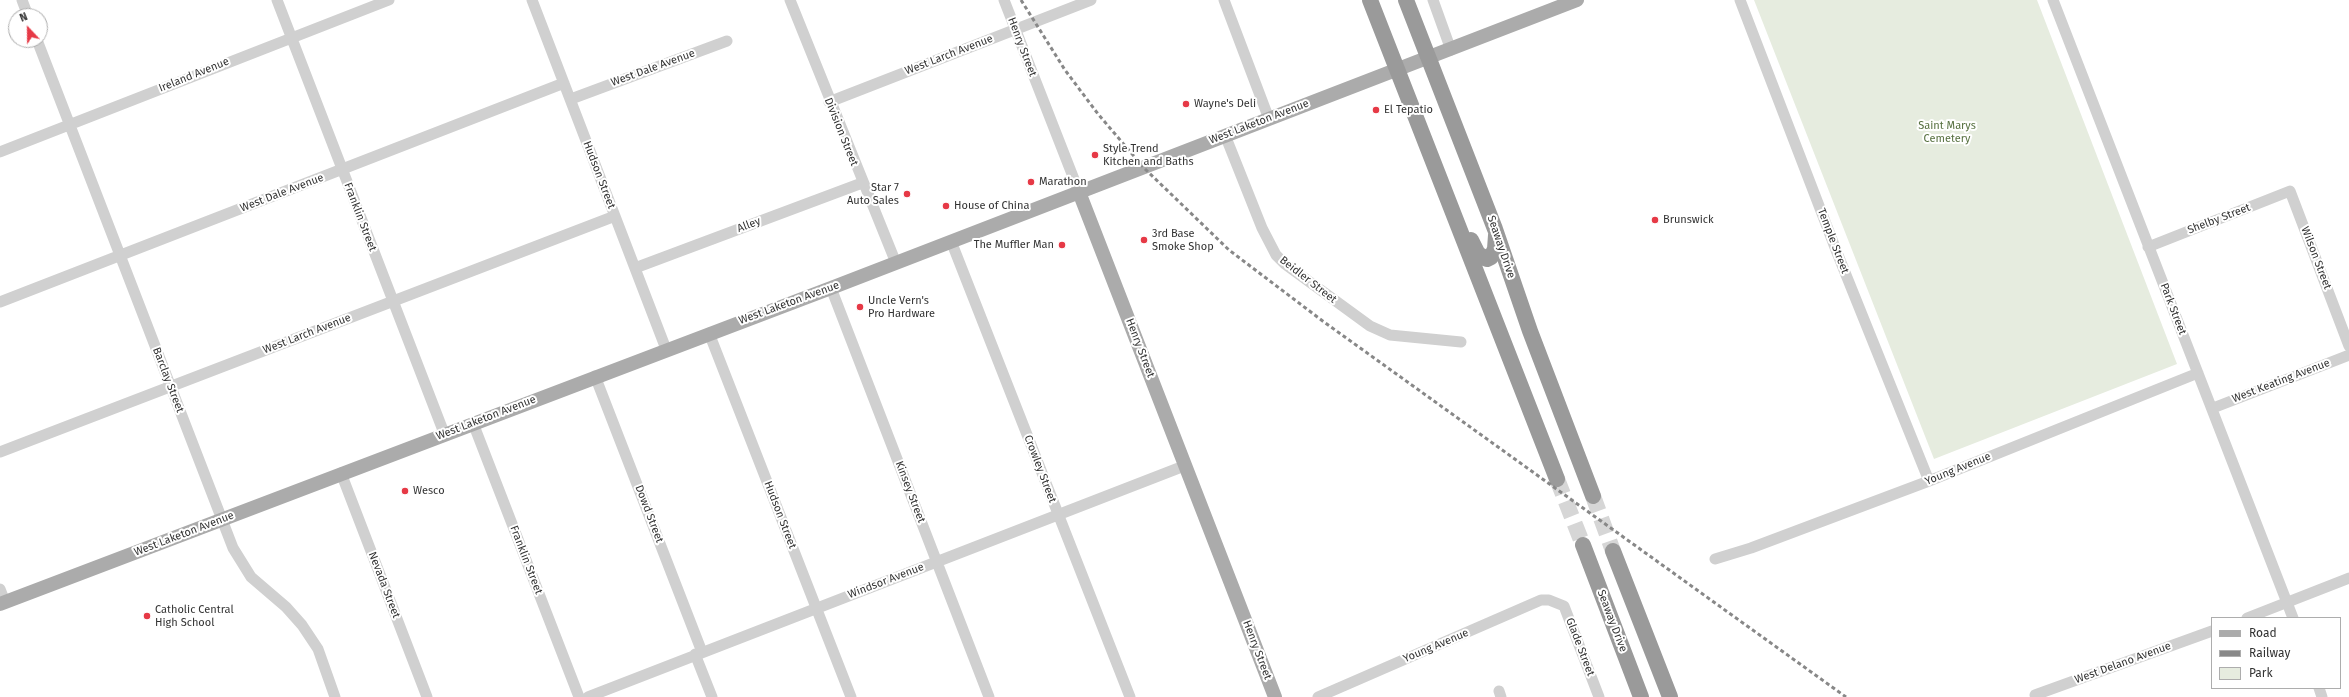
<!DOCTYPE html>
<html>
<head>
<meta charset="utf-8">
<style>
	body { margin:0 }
	#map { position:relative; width:2349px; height:697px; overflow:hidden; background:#fff; font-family:"Fira Sans",sans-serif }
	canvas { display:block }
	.legend { position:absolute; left:2211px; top:617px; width:130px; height:72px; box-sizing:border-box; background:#fff; border:1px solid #adadad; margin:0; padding:5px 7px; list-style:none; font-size:12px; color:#333 }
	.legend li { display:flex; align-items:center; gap:8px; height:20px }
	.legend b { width:20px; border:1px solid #adadad }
	.north { position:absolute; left:8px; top:8px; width:40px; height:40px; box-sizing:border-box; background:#fff; border:1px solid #adadad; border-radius:50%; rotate:338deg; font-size:11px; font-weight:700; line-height:16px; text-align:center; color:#333 }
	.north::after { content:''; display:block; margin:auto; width:14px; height:18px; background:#e63946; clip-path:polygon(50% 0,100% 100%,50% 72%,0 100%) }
</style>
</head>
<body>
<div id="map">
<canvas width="2349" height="697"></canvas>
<ul class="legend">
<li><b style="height:5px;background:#ababab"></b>Road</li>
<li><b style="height:5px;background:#888"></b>Railway</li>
<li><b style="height:11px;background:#e6ecdf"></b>Park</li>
</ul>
<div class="north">N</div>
</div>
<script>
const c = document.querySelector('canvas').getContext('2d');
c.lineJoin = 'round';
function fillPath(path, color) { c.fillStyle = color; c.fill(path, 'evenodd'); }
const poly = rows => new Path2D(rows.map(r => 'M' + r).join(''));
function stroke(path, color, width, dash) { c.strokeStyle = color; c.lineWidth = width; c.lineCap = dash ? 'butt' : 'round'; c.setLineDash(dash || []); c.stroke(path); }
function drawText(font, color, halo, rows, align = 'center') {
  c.font = font + ' "Fira Sans",sans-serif'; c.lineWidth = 4; c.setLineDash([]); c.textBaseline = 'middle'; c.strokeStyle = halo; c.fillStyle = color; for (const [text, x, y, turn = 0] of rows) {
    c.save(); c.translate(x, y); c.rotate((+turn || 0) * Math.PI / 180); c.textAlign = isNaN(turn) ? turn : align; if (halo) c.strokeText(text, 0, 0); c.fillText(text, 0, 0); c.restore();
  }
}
const green = poly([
	[1754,0,2037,0,2177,364,1934,459]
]);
const highwayTunnel = poly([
	[1557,479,1583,545],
	[1593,496,1613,551]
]);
const minor = poly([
	[22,0,28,16],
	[277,0,444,433],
	[532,0,666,349],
	[790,0,896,263],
	[1004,0,1079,192],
	[1224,0,1269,119],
	[1433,0,1451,50],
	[1740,0,1836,250,1929,481],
	[2053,0,2293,618],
	[37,40,233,548,251,577,286,607,302,625,318,649,335,697],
	[571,99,727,41],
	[829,102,1091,0],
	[1225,135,1262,228,1276,255,1285,264,1370,326,1390,335,1461,342],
	[0,152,389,0],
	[951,241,1130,697],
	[2148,247,2290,191,2349,346],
	[635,268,862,183],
	[831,288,989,697],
	[0,302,564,83],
	[709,333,851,697],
	[595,376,702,652],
	[2213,408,2349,355],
	[473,423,579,697],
	[0,452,615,216],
	[341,473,427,697],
	[1715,559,1751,548,1929,481,2198,373],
	[0,589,5,602],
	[2247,618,2349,578],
	[695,654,712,697],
	[2319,688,2322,697],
	[1499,691,1501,697],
	[2035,695,2212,631],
	[588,697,1184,466],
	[1318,697,1541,600,1549,600,1564,606,1599,697]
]);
const major = poly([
	[1079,192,1275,697],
	[0,604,831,288,1577,0]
]);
const highway = poly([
	[1370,0,1557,479],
	[1406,0,1495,229,1530,331,1593,496],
	[1471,240,1478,254,1487,259,1491,257,1495,249,1496,235],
	[1583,545,1641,697],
	[1613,551,1670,697]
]);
const rail = poly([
	[1021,0,1065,70,1098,114,1144,168,1229,250,1324,322,1846,697]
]);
const markers = [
	[1186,104,4,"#e63946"],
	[1376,110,4,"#e63946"],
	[1095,155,4,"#e63946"],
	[1031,182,4,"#e63946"],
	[907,194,4,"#e63946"],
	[946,206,4,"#e63946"],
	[1655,220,4,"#e63946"],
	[1144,240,4,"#e63946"],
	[1062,245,4,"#e63946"],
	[860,307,4,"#e63946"],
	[405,491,4,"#e63946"],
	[147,616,4,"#e63946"]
];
const streetNames = [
	["Henry Street",1022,47,69],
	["West Larch Avenue",949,55,-21],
	["West Dale Avenue",653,68,-20],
	["Ireland Avenue",194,75,-22],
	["West Laketon Avenue",1259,122,-21],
	["Division Street",841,132,68],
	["Hudson Street",599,175,69],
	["West Dale Avenue",282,193,-21],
	["Franklin Street",360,217,69],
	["Shelby Street",2219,219,-21],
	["Alley",749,225,-21],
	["Temple Street",1833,241,69],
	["Seaway Drive",1501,247,71],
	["Wilson Street",2316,258,69],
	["Beidler Street",1308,280,38],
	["West Laketon Avenue",789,303,-20],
	["Park Street",2173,309,69],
	["West Larch Avenue",307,334,-21],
	["Henry Street",1140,348,69],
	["Barclay Street",168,380,69],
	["West Keating Avenue",2281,381,-21],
	["West Laketon Avenue",486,418,-21],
	["Crowley Street",1040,469,69],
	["Young Avenue",1958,469,-22],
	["Kinsey Street",910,492,69],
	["Dowd Street",649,514,69],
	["Hudson Street",780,515,69],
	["West Laketon Avenue",184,534,-21],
	["Franklin Street",526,560,69],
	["Windsor Avenue",886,581,-21],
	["Nevada Street",384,585,69],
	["Seaway Drive",1612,621,69],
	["Young Avenue",1436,646,-23],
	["Glade Street",1580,647,69],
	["Henry Street",1257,650,69],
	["West Delano Avenue",2123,663,-20]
];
const poiNames = [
	["Wayne's Deli",1194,104],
	["El Tepatio",1384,110],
	["Style Trend",1103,149],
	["Kitchen and Baths",1103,162],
	["Marathon",1039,182],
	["Star 7",899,188,"right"],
	["Auto Sales",899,201,"right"],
	["House of China",954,206],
	["Brunswick",1663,220],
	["3rd Base",1152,234],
	["Smoke Shop",1152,247],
	["The Muffler Man",1054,245,"right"],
	["Uncle Vern's",868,301],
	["Pro Hardware",868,314],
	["Wesco",413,491],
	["Catholic Central",155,610],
	["High School",155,623]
];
const parkNames = [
	["Saint Marys",1947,126],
	["Cemetery",1947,139]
];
fillPath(green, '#e6ecdf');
stroke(highwayTunnel, '#d6d6d6', 16, [16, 8]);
stroke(minor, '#d0d0d0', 11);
stroke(major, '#ababab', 14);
stroke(highway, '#9a9a9a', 16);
stroke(rail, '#888', 3, [4, 3]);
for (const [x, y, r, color] of markers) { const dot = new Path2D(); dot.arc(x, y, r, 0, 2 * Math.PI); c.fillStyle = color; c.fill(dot); stroke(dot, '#fff', 1.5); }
drawText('11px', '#333', '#fff', streetNames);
drawText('11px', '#333', '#fff', poiNames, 'left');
drawText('11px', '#56703f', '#fff', parkNames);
</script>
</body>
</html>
